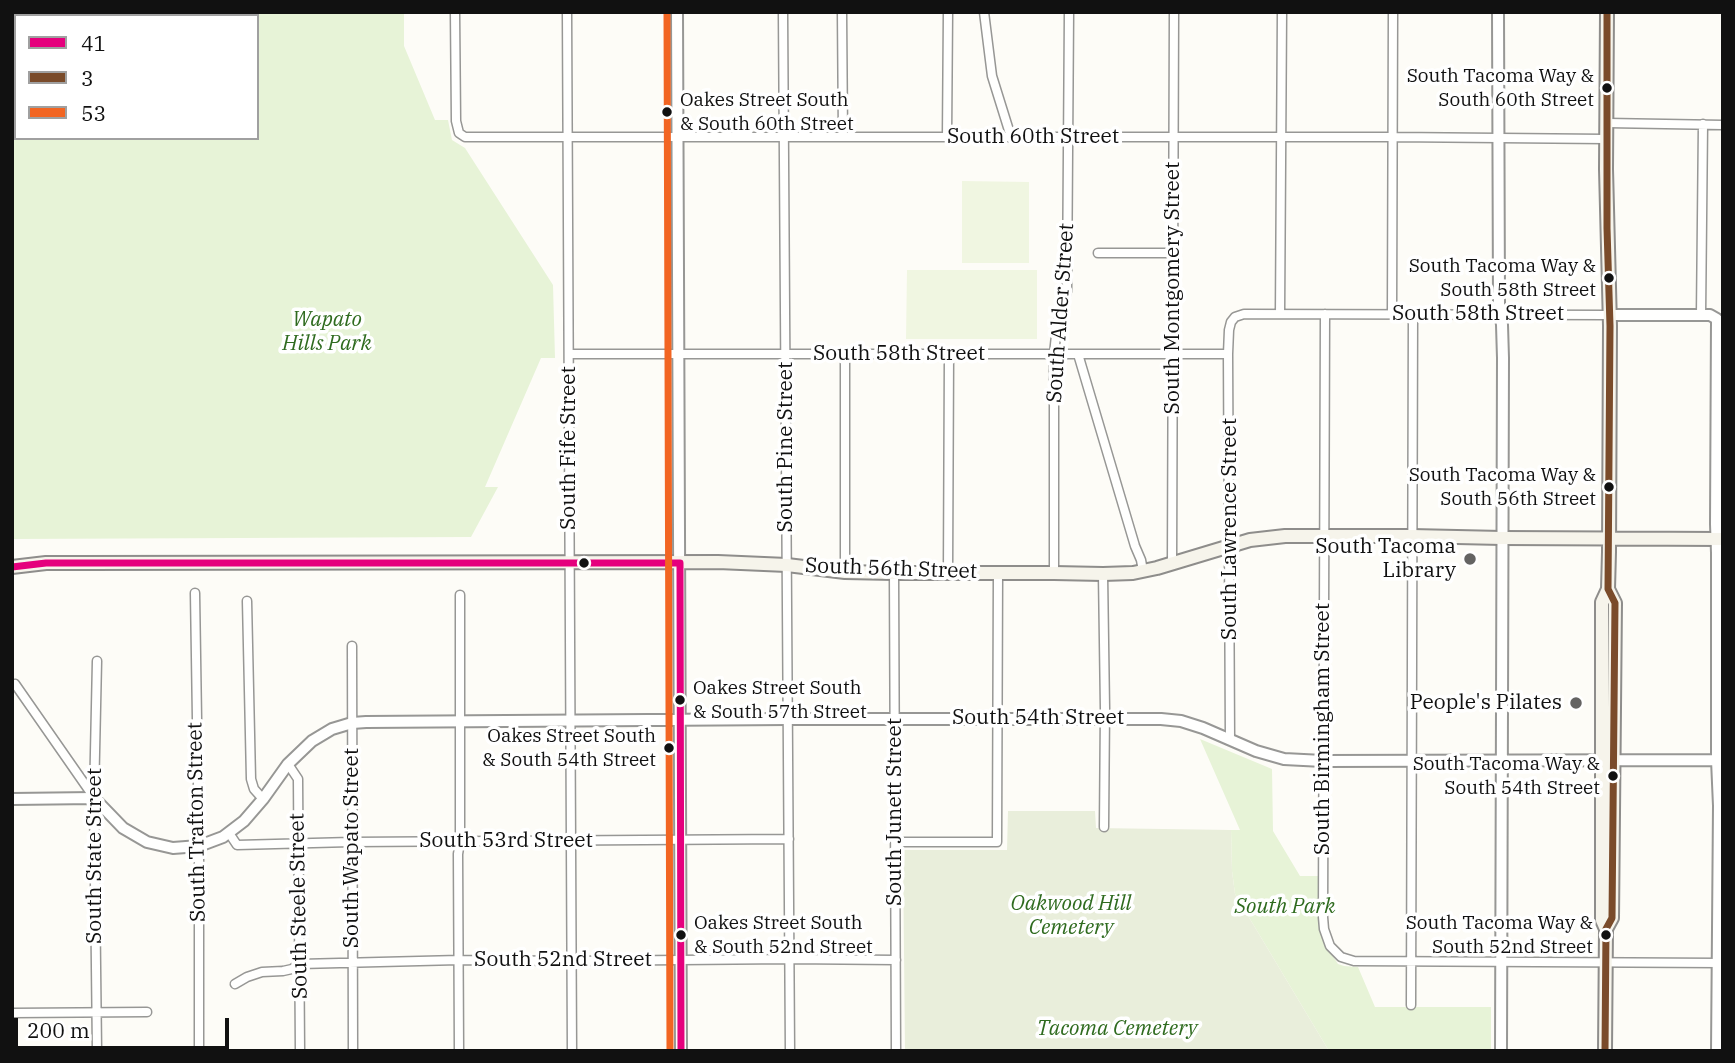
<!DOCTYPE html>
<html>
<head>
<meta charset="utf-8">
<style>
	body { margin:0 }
	#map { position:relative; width:1735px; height:1063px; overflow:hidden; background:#fdfcf7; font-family:"IBM Plex Serif",serif }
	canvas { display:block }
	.frame { position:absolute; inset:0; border:14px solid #111; pointer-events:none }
	.legend { position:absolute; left:14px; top:14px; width:245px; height:126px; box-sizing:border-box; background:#fff; border:2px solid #a0a0a0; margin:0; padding:9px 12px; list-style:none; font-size:21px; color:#111 }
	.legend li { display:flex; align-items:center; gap:14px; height:35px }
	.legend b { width:35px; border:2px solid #a0a0a0 }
	.scale { position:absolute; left:14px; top:1018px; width:215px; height:32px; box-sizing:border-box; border:4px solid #111; border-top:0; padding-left:9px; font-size:21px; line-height:24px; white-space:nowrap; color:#111; -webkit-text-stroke:5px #fff; paint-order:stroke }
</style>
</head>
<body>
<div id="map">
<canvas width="1735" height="1063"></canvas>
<div class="frame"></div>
<ul class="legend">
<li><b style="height:9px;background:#e5007d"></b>41</li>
<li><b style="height:9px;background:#7a4b2a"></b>3</li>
<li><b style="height:9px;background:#f26522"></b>53</li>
</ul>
<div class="scale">200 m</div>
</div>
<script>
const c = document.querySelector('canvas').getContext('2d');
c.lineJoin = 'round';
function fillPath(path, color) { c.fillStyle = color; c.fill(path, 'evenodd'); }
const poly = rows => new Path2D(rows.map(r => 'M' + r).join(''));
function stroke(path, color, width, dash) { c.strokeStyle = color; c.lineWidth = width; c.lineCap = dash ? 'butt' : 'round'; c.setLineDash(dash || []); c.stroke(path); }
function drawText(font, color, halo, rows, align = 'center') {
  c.font = font + ' "IBM Plex Serif",serif'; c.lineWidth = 7; c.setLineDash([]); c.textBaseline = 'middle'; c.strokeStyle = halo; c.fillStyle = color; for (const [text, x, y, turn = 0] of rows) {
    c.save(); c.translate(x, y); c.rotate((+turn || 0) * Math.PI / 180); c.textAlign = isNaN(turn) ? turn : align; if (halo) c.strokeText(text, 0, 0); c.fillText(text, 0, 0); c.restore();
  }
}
const green = poly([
	[12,12,404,12,404,46,435,120,448,120,452,140,465,148,553,285,555,358,541,358,485,487,498,487,471,537,12,539],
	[16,16,257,16,257,138,16,138],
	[1200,739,1272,769,1273,831,1300,876,1319,876,1320,924,1323,938,1329,950,1338,964,1344,966,1358,967,1375,1007,1491,1007,1491,1051,1329,1051,1235,894,1232,871,1231,830,1240,830]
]);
const cemetery = poly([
	[1008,811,1095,811,1096,828,1231,830,1232,871,1235,894,1329,1051,905,1051,903,850,1007,850]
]);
const pitch = poly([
	[962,181,1029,182,1029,263,962,263],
	[907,270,1037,270,1037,339,906,339]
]);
const minor = poly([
	[455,12,456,121,459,133,465,137,1393,137,1606,139],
	[567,12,572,1051],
	[783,12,790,1051],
	[842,12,843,137],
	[984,12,992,76,1011,137],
	[1607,123,1723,125],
	[947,137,948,12],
	[1098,253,1174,253],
	[1280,314,1282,12],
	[1325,314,1323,917,1324,929,1330,946,1341,957,1354,961,1721,963],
	[1392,314,1393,12],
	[1701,315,1703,124],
	[569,354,1228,354],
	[1078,354,1135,546,1141,560,1143,571],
	[1172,564,1174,12],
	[845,572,845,354],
	[894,573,896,1051],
	[948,573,949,354],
	[1054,573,1054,354,1057,326,1067,291,1069,12],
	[1103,574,1105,709,1104,827],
	[195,593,199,846,199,1051],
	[247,601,251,779,254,789,263,799],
	[352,646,353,1051],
	[97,661,94,798,97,1051],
	[15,684,93,796],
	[1230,740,1228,354,1229,330,1231,322,1235,317,1244,314,1609,315],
	[288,764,298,779,300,1051],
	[229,833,237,845,351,842,789,839],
	[895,842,997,842,998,572],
	[235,984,247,977,262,972,283,971,292,969,300,964,459,960,571,961,789,959,896,960],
	[1411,1005,1413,314],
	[12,1013,147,1012],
	[459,1051,458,854,460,842,460,595]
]);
const tertiary = poly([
	[677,12,681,1051],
	[1498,12,1499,304,1502,325,1503,358,1501,1051],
	[1609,315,1710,315,1717,319,1716,524,1717,553,1717,760,1719,806,1717,1051],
	[12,799,94,798,123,828,147,842,173,848,199,846,223,837,244,821,263,799,288,764,312,741,332,729,352,723,366,722,788,719,1161,719,1181,721,1203,728,1256,751,1284,759,1323,761,1717,760]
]);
const secondary = poly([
	[12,567,46,563,83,563,718,562,787,565,845,572,894,573,1054,573,1103,574,1133,573,1157,568,1250,540,1285,536,1412,536,1502,538,1723,539],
	[1606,929,1612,918,1615,603,1608,589],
	[1605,1051,1606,929,1602,920,1602,602,1608,589,1609,552,1610,326,1606,169,1607,12]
]);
const bus1 = poly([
	[680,563,681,1051],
	[12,567,46,563,680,563]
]);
const bus2 = poly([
	[1605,1051,1606,929,1612,918,1615,603,1608,589,1610,326,1607,228,1607,12]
]);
const bus3 = poly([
	[667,12,670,1051]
]);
const markers = [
	[1607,88,6,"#111"],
	[667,112,6,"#111"],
	[1609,278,6,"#111"],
	[1609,487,6,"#111"],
	[1470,559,7,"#646362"],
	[584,563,6,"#111"],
	[680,700,6,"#111"],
	[1576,703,7,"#646362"],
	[669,748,6,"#111"],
	[1613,776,6,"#111"],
	[681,935,6,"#111"],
	[1606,935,6,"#111"]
];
const busNames = [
	["South Tacoma Way &",1594,77],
	["South 60th Street",1594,101],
	["Oakes Street South",680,101,"left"],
	["& South 60th Street",680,125,"left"],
	["South Tacoma Way &",1596,267],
	["South 58th Street",1596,291],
	["South Tacoma Way &",1596,476],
	["South 56th Street",1596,500],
	["Oakes Street South",693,689,"left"],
	["& South 57th Street",693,713,"left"],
	["Oakes Street South",656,737],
	["& South 54th Street",656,761],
	["South Tacoma Way &",1600,765],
	["South 54th Street",1600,789],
	["Oakes Street South",694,924,"left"],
	["& South 52nd Street",694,948,"left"],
	["South Tacoma Way &",1593,924],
	["South 52nd Street",1593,948]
];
const streetNames = [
	["South 60th Street",1033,137],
	["South Montgomery Street",1173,288,-90],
	["South Alder Street",1061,313,-86],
	["South 58th Street",1478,314],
	["South 58th Street",899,354],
	["South Pine Street",786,447,-90],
	["South Fife Street",569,448,-90],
	["South Lawrence Street",1230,529,-90],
	["South 56th Street",891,569,2],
	["South 54th Street",1038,718],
	["South Birmingham Street",1323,729,-90],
	["South Junett Street",895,812,-90],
	["South Trafton Street",197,822,-91],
	["South 53rd Street",506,841],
	["South Wapato Street",352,848,-90],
	["South State Street",95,856,-90],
	["South Steele Street",299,906,-91],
	["South 52nd Street",563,960]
];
const parkNames = [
	["Wapato",327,320],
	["Hills Park",327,344],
	["Oakwood Hill",1071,904],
	["Cemetery",1071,928],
	["South Park",1285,907],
	["Tacoma Cemetery",1117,1029]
];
const poiNames = [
	["South Tacoma",1456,547],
	["Library",1456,571],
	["People's Pilates",1562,703]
];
fillPath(green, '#e7f3d7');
fillPath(cemetery, '#e9eedb');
fillPath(pitch, '#f0f6e1');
stroke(minor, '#979795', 11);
stroke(tertiary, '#979795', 14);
stroke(secondary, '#8e8d8b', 16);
stroke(minor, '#fffffe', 8);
stroke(tertiary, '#fffffe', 10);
stroke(secondary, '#f6f4eb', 12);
stroke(bus1, '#e5007d', 7);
stroke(bus2, '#7a4b2a', 7);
stroke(bus3, '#f26522', 7);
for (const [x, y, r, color] of markers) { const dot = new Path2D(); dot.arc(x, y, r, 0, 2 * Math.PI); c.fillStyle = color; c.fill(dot); stroke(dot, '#fff', 2.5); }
drawText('19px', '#111', '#fff', busNames, 'right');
drawText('21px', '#111', '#fff', streetNames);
drawText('italic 21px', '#2f6b1f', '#fff', parkNames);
drawText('21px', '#111', '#fff', poiNames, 'right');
</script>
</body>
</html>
